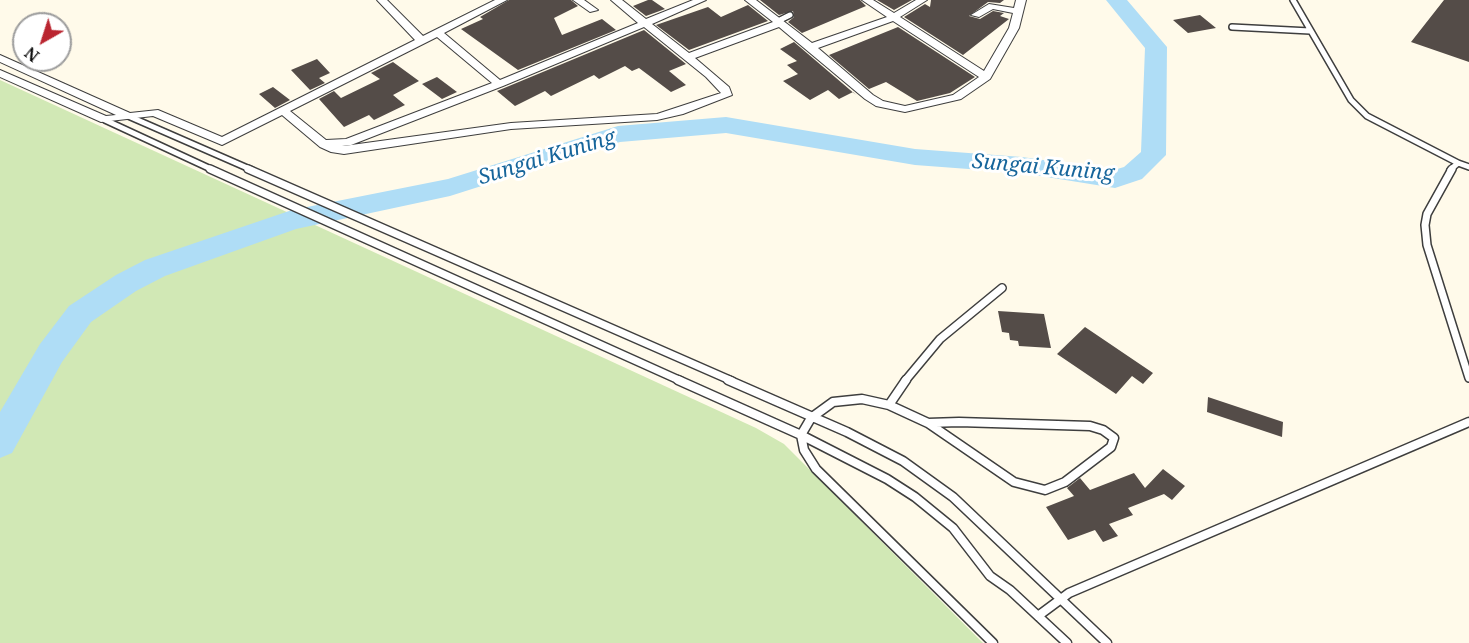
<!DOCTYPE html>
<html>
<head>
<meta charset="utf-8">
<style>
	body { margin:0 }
	#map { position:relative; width:1469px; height:643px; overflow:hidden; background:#fffaea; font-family:"Noto Serif",serif }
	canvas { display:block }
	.north { position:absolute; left:12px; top:12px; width:60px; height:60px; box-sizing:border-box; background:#fff; border:2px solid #9d9d9d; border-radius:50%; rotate:219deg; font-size:16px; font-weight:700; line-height:24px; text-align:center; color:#0b0b0b }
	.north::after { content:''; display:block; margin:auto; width:21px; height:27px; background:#ba2530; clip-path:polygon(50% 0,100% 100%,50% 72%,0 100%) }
</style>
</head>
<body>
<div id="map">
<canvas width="1469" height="643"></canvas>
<div class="north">N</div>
</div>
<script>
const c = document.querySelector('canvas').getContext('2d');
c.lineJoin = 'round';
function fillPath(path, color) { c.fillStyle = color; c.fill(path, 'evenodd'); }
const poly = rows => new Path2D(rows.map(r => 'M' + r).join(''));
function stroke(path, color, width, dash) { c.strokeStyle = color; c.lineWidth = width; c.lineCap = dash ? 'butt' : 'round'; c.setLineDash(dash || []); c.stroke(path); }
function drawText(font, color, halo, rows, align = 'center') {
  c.font = font + ' "Noto Serif",serif'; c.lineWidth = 6; c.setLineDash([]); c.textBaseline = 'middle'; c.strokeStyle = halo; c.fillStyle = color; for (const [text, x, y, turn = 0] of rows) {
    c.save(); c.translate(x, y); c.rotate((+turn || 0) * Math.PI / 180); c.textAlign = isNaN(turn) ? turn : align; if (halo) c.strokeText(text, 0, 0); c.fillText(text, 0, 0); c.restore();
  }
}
const green = poly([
	[0,80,756,428,784,444,983,643,0,643]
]);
const river = poly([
	[1106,0,1127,0,1167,47,1166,155,1142,179,1115,188,1022,173,915,165,726,133,620,142,450,196,296,229,165,276,136,291,91,322,62,362,12,453,0,458,0,412,40,344,69,306,116,275,145,260,292,210,448,179,618,126,726,117,915,149,1022,157,1114,170,1124,167,1141,152,1145,48,1106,0]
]);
const building = poly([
	[509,0,571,0,578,6,554,18,562,35,602,19,616,30,518,70,461,29,483,19,480,17],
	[648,0,652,0,665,9,646,16,633,6],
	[760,0,860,0,866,6,802,33,788,22,794,17,793,11,779,15],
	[877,0,912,0,894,10],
	[931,0,1004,0,1000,3,988,2,969,16,980,19,993,11,1004,13,1000,16,1009,19,963,55,904,17,925,4,930,7],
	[1444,0,1469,0,1469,62,1411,42],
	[748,5,768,21,689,50,656,25,708,7,721,17],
	[1200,15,1216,28,1188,33,1173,20],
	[898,27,975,77,950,93,917,101,886,82,869,89,829,55],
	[644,30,686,64,669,71,686,85,671,92,639,68,632,71,625,66,599,79,594,75,551,96,545,91,515,106,497,91],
	[794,42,856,95,853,92,839,99,828,90,810,100,783,81,798,74,787,65,797,61,780,49],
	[317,59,330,73,319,78,325,83,310,90,291,70],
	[393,62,419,81,393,95,405,105,374,120,369,115,344,127,319,99,334,91,341,98,380,79,371,73],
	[437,77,457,92,442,99,422,84],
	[273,87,290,100,275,108,259,94],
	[998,311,1044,314,1051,348,1019,346,1018,341,1010,340,1009,333,1002,332],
	[1085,327,1153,373,1143,384,1132,376,1116,394,1057,354],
	[1208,397,1283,422,1282,437,1207,412],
	[1163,469,1185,486,1172,500,1164,494,1128,508,1133,515,1109,524,1118,536,1103,542,1095,530,1068,540,1046,507,1074,496,1067,488,1080,478,1090,490,1134,473,1145,488]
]);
const laneFar2 = poly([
	[1293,0,1351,100,1367,116,1458,163],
	[778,21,790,15],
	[1232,27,1310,31],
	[126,115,252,170],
	[105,120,213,170],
	[1450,170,1458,163,1469,167]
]);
const laneFar1 = poly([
	[210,169,681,381],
	[248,169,732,381],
	[1452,169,1427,214,1425,225,1427,245,1469,378],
	[905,381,940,339,1002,288]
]);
const lane = poly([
	[678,380,801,435,887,479,915,497,953,528,990,576,1010,590,1067,643],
	[728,380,847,432,903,461,953,497,1107,643],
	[889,405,906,380],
	[959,422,1090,426,1103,430,1114,438,1111,447,1065,482,1045,490,1014,482,928,423,959,422],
	[928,423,889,405,862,399,833,402,811,418,801,435,804,450,816,469,993,643],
	[1038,616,1069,593,1469,422]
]);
const street = poly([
	[377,0,387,0,423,36,495,0,507,0,444,33,500,80,638,23,611,0,622,0,646,19,693,0,706,0,652,24,689,53,773,22,745,0,756,0,812,43,887,17,862,0,873,0,894,13,916,0,927,0,900,17,984,71,1009,28,1013,13,993,9,979,17,971,15,989,4,1014,8,1016,0,1026,0,1019,28,990,79,961,99,905,112,876,106,865,99,779,27,695,58,729,87,732,95,683,114,657,120,511,129,344,154,331,152,320,147,282,115,222,145,153,116,101,122,0,77,0,70,106,116,116,115,0,62,0,55,130,113,158,110,222,137,415,40,377,0],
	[893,21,979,77,953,95,905,106,883,101,873,95,818,48,893,21],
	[644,27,706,77,721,93,657,114,511,123,344,146,342,146,351,145,503,86,644,27],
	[437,37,492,83,346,139,326,140,290,111,437,37],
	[573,0,584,0,598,10,590,12,573,0]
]);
const waterNames = [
	["Sungai Kuning",547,158,-17],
	["Sungai Kuning",1043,168,5]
];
fillPath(green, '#d1e8b5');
fillPath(river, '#afddf6');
fillPath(building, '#544c48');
stroke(laneFar2, '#3e3e3e', 8);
stroke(laneFar1, '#3e3e3e', 10);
stroke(lane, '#3e3e3e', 11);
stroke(street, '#3e3e3e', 2);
stroke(laneFar2, '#fff', 5);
stroke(laneFar1, '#fff', 7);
stroke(lane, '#fff', 8);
fillPath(street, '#fff');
drawText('italic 21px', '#16659b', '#fff', waterNames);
</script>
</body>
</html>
